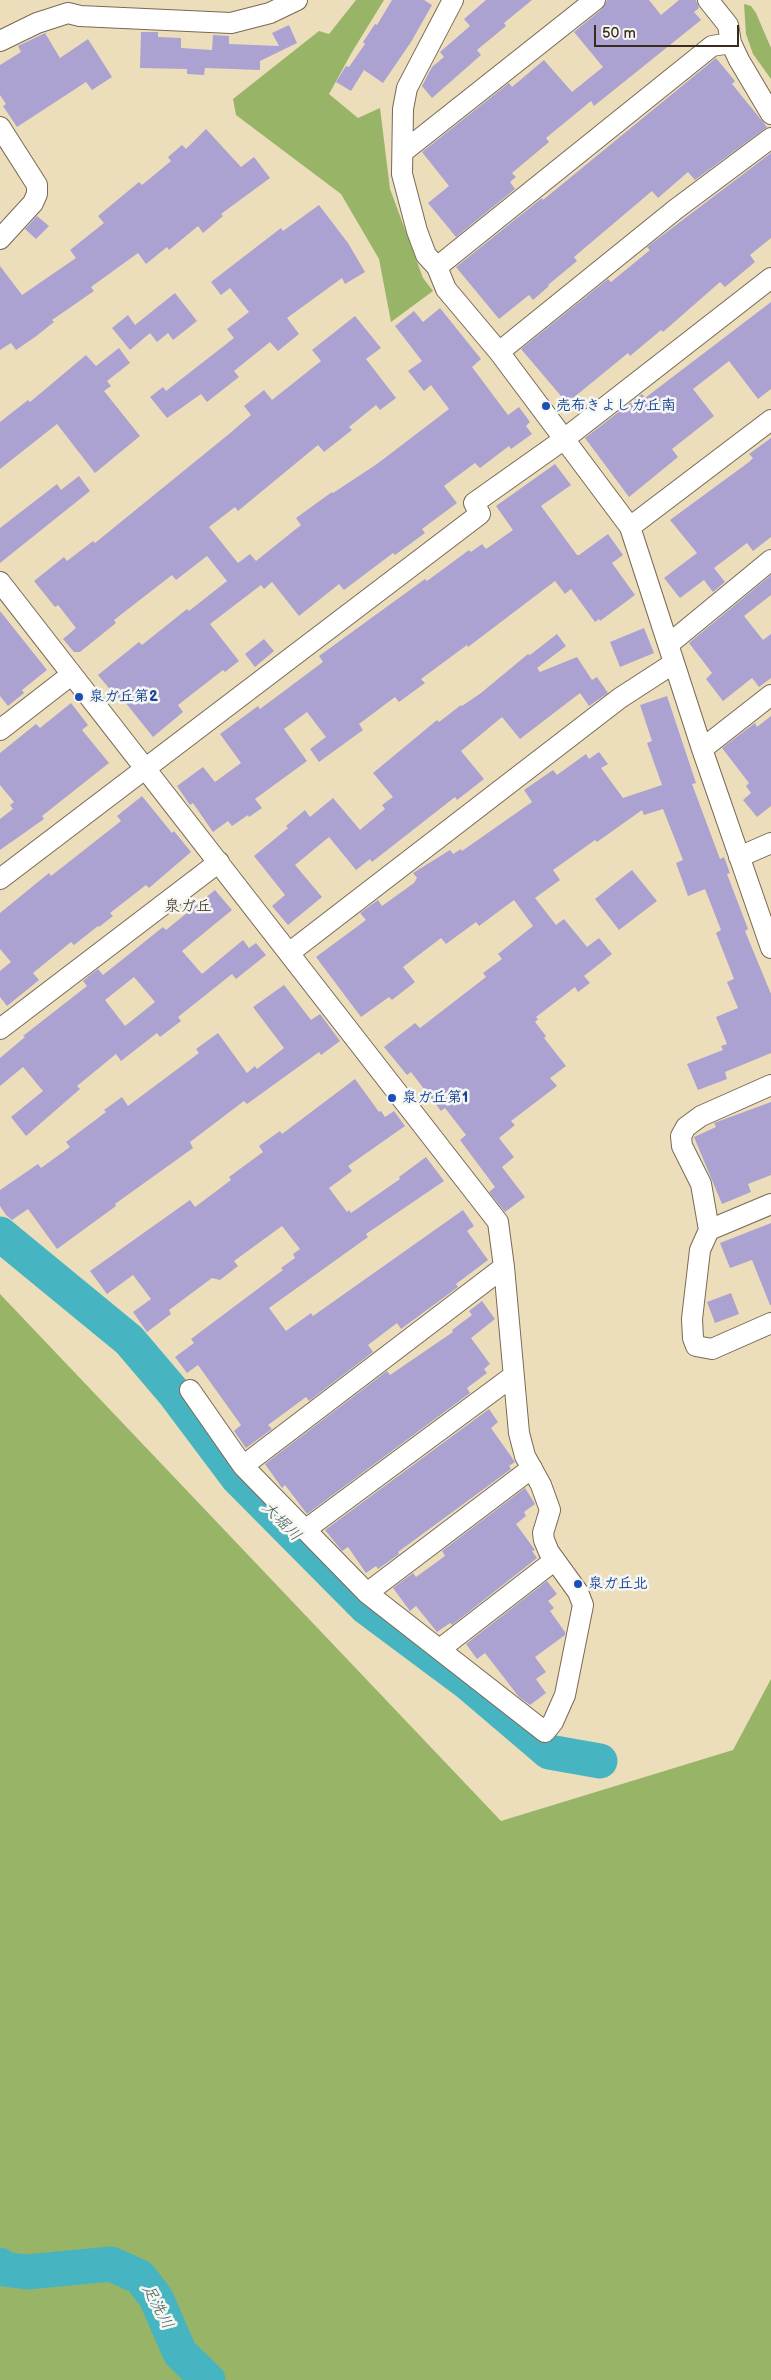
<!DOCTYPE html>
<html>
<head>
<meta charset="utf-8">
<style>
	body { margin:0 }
	#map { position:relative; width:771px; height:2380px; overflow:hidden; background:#ecdebb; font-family:"Balsamiq Sans",sans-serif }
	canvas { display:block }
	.scale { position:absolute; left:594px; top:25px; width:145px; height:22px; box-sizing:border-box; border:2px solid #3b2a1e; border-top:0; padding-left:6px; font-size:15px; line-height:18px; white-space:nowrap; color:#3b2a1e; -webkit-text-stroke:4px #f6f6f2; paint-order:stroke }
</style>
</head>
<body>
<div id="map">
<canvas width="771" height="2380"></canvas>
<div class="scale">50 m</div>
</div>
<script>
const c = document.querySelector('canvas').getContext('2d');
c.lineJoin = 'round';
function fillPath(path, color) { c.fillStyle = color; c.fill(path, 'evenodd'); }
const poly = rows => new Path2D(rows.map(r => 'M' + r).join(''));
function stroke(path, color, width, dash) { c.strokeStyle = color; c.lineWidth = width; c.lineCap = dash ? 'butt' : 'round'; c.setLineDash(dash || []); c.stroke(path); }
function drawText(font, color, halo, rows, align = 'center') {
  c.font = font + ' "Balsamiq Sans","Klee One",sans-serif'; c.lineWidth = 5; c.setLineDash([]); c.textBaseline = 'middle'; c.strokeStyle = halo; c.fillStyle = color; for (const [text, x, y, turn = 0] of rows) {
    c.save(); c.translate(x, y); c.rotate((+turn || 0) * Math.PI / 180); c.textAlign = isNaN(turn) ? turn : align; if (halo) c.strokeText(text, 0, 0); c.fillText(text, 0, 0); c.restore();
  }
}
const forest = poly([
	[356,0,384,0,352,52,329,94,358,118,380,108,390,189,423,278,433,291,391,322,379,259,341,194,236,115,233,99,319,31,329,34],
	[744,4,751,6,756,13,771,48,771,79,753,54,746,34],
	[0,1294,501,1821,733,1750,771,1679,771,2380,0,2380]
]);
const river = poly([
	[0,1234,129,1340,175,1394,238,1478,366,1607,468,1683,549,1752,600,1761],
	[0,2265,3,2269,27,2272,111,2264,140,2277,156,2298,180,2353,208,2380]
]);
const building = poly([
	[392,0,424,0,432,5,411,42,383,83,364,70,351,91,336,82,346,66,349,67,365,44,363,42,375,24,377,25],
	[486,0,532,0,504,23,506,26,477,50,481,55,432,98,422,86,432,67,444,57,440,52,470,26,464,19],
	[607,0,649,0,661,15,679,0,696,0,699,8,694,12,701,20,594,106,591,101,546,138,549,142,512,173,516,177,510,182,515,189,456,237,428,203,449,186,422,152,509,83,512,87,544,60,572,92,603,67,574,32,602,9],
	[289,25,297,43,260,61,260,70,205,68,204,75,187,74,187,69,140,68,141,32,158,32,158,37,181,38,181,48,212,50,213,35,229,36,229,44,279,46,272,33],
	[45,33,60,58,88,39,112,77,92,90,86,82,17,127,3,106,6,104,0,95,0,65,21,52,18,46],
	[716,58,735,81,732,84,767,127,695,180,688,172,658,198,652,191,574,257,577,261,548,285,549,286,533,300,529,295,499,319,456,267,542,198,543,200],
	[206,129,241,167,254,157,270,178,221,214,223,216,203,233,198,226,169,250,167,247,146,264,138,253,91,287,94,291,52,320,54,322,35,337,16,350,11,343,0,350,0,266,22,295,76,258,70,250,104,223,98,216,139,182,142,185,171,161,168,157,182,145,186,149],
	[771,153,771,238,750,255,755,262,725,287,720,282,663,332,661,330,630,356,628,353,567,403,521,349,608,279,611,282,650,250,647,247],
	[319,205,348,243,365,272,345,284,342,278,287,318,299,334,278,351,270,342,234,371,239,377,207,402,201,394,167,418,150,397,163,387,166,391,234,338,227,329,249,312,230,288,221,295,211,282,281,228,283,231],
	[37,216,49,226,36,239,25,229],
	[175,293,197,321,173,340,168,333,157,342,150,333,130,350,112,328,128,315,135,325],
	[771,302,771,389,758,399,729,361,693,389,714,416,672,449,678,457,629,497,585,438,642,394,645,398],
	[440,308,481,359,472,367,508,415,519,407,530,422,526,426,532,434,511,449,509,446,480,468,475,463,444,486,457,503,422,529,425,533,395,555,393,553,344,590,339,584,299,616,272,582,264,589,261,585,210,624,239,661,225,672,223,670,178,705,183,712,153,737,121,697,118,699,98,675,139,642,142,645,187,609,189,611,227,581,207,556,176,580,172,575,114,620,116,623,80,652,74,652,63,639,76,628,58,605,55,607,34,581,64,557,67,561,93,541,95,543,229,434,251,415,244,406,264,390,272,400,321,361,312,350,355,316,381,348,366,359,396,398,380,410,376,405,349,427,352,430,324,452,318,445,238,511,235,507,209,527,238,563,250,554,256,561,301,525,296,518,332,492,333,493,377,464,449,409,431,385,424,391,408,371,422,361,395,326,414,311,423,322],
	[119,348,130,363,107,381,111,386,104,391,140,436,95,473,57,424,0,469,0,422,28,400,30,402,86,355,96,366],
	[771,438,771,537,753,551,747,543,714,568,725,582,713,592,704,580,680,598,664,578,697,553,670,520,749,462,753,458,749,454],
	[555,464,571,485,541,506,577,555,579,555,608,534,623,555,612,563,635,595,600,621,599,619,595,622,571,589,565,594,555,581,468,647,467,645,421,679,425,683,399,702,395,697,359,724,363,730,319,762,310,749,326,737,307,712,284,729,307,761,255,799,262,808,249,817,248,815,232,826,228,821,213,832,193,803,190,805,177,786,203,767,215,782,241,763,220,734,258,706,260,709,323,662,319,656,425,579,427,581,469,550,471,552,482,544,486,549,513,530,496,506],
	[79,476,90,491,0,563,0,528,57,484,61,490],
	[771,575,771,595,744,616,763,640,771,634,771,678,759,687,752,678,723,701,706,679,712,673,689,643],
	[0,611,47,670,22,690,24,693,8,706,0,696],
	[644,628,654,653,620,667,610,642],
	[557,634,566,646,537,668,540,672,577,657,592,680,597,677,608,693,589,706,580,693,520,739,502,717,461,751,484,779,457,800,455,797,372,862,370,859,356,870,329,837,295,865,322,897,288,925,272,906,285,895,254,856,288,828,286,826,305,810,310,817,333,798,360,830,385,809,382,805,393,797,373,773,437,720,439,722,461,705,462,706,481,693,528,654,530,655],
	[264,639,274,651,255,667,245,654],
	[667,696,696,783,692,784,720,859,724,857,730,873,727,874,748,929,745,931,771,994,771,1053,725,1072,727,1079,698,1090,687,1064,723,1050,721,1046,727,1044,716,1017,738,1008,727,982,734,979,716,933,721,930,705,889,688,896,676,863,683,860,663,809,644,815,642,810,597,842,595,840,553,870,560,880,535,898,556,925,564,919,587,947,599,938,612,954,584,976,590,983,578,992,575,987,536,1017,538,1019,535,1022,546,1036,544,1038,566,1066,550,1078,557,1086,511,1121,515,1125,499,1138,514,1157,502,1167,525,1197,505,1212,489,1192,495,1187,460,1140,466,1135,445,1108,441,1111,411,1072,407,1075,384,1047,415,1023,420,1028,486,977,483,973,502,959,498,954,533,926,514,900,479,926,476,922,446,944,441,938,403,967,415,982,392,1000,389,997,361,1017,316,957,366,920,360,913,378,900,382,906,414,883,417,878,413,873,450,850,453,854,461,849,462,851,532,802,524,790,553,770,557,775,586,754,589,759,599,752,608,764,601,768,623,798,662,785,647,743,652,741,640,705],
	[71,703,88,725,82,730,109,763,42,816,44,819,0,850,0,819,13,809,10,805,14,802,0,785,0,753,36,724,40,728],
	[771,716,771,806,757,817,743,800,751,793,746,786,749,783,722,748,755,723,757,727],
	[142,796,172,833,174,831,191,852,149,888,146,885,110,913,113,916,99,927,98,926,74,945,71,942,33,973,39,980,7,1006,0,997,0,971,11,962,0,949,0,913,49,873,51,876,121,821,117,816],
	[632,870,657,901,619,930,595,899],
	[215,890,232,910,182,951,202,974,243,940,249,948,256,943,266,955,236,979,232,974,178,1017,181,1021,160,1037,157,1033,121,1061,116,1054,77,1086,80,1089,26,1136,11,1117,43,1091,23,1067,0,1086,0,1058,25,1037,23,1036,87,986,83,981,90,975,98,969,103,975,163,927,166,930],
	[134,977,155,1002,125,1026,105,1000],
	[284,985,311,1020,320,1014,340,1041,321,1055,319,1052,247,1104,244,1101,190,1142,193,1148,115,1204,116,1206,57,1249,28,1209,12,1220,6,1215,0,1206,0,1190,38,1164,41,1168,70,1147,66,1142,106,1112,104,1110,122,1097,128,1106,199,1053,196,1049,218,1033,247,1073,255,1066,257,1069,284,1048,253,1007],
	[355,1079,379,1112,381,1111,385,1117,394,1111,405,1126,348,1166,352,1171,329,1188,347,1212,349,1210,351,1213,400,1179,399,1177,426,1157,444,1181,366,1234,368,1237,269,1308,286,1331,311,1313,313,1316,463,1210,474,1226,467,1231,488,1260,456,1284,458,1287,401,1329,397,1323,368,1345,373,1352,309,1401,306,1397,268,1425,272,1429,246,1448,234,1431,241,1425,198,1365,187,1373,175,1357,194,1343,191,1339,283,1270,281,1268,295,1258,293,1254,300,1249,282,1226,234,1261,238,1266,220,1280,212,1278,169,1310,171,1314,147,1332,133,1312,151,1299,133,1275,107,1294,90,1271,190,1200,195,1207,231,1180,229,1177,263,1152,259,1146,280,1131,282,1134],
	[771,1102,771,1175,748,1184,751,1192,722,1204,694,1137,716,1127,714,1123],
	[771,1223,771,1305,770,1305,752,1260,730,1268,720,1243],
	[731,1293,739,1314,715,1323,707,1302],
	[482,1301,495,1319,471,1338,490,1364,484,1369,487,1373,467,1388,470,1393,307,1514,285,1485,282,1488,265,1464,387,1371,390,1375,453,1332,452,1330,472,1315,469,1311],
	[489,1409,498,1422,491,1428,515,1462,509,1466,511,1469,398,1552,399,1554,378,1569,376,1566,366,1573,348,1547,342,1551,325,1530],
	[525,1488,535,1504,524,1512,526,1516,516,1524,535,1550,532,1551,537,1558,452,1625,450,1623,437,1632,416,1606,410,1611,393,1588,413,1573,416,1577,445,1556,442,1551],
	[547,1581,557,1594,548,1601,554,1608,550,1611,565,1632,565,1635,535,1657,546,1672,536,1679,546,1693,530,1705,519,1697,485,1653,477,1659,466,1644]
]);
const street = poly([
	[453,0,407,88,403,109,402,174,417,231,426,255,437,267,446,289,499,352,630,527,702,749,771,948],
	[708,0,728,25,731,43,739,60,771,114],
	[0,41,37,23,68,13,80,16,231,23,270,13,297,0],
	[0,127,37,185,37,194,33,203,0,239],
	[403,152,595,0],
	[437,267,712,46,731,43],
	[499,352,676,209,771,138],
	[630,527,771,420],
	[0,582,498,1222,504,1267,519,1433,525,1456,541,1485,550,1510,543,1533,544,1540,549,1552,578,1592,583,1605,565,1695,553,1722,545,1732,367,1593,243,1466,504,1267],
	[669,644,771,560],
	[0,730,71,675],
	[702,749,771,695],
	[739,857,771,843],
	[0,879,480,514,474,503,563,440,771,278],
	[289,953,620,698,674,663],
	[0,1029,219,862],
	[771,1085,701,1116,686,1127,681,1136,682,1146,701,1184,709,1230,700,1250,692,1319,693,1338,696,1346,712,1349,771,1323],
	[709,1230,771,1204],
	[190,1390,243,1466],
	[305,1530,513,1376],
	[367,1593,532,1468],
	[440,1649,555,1560]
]);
const markers = [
	[546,406,5,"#1a4fb4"],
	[79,697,5,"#1a4fb4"],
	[392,1098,5,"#1a4fb4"],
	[578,1584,5,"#1a4fb4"]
];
const transitNames = [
	["売布きよしガ丘南",556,406],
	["泉ガ丘第2",89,697],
	["泉ガ丘第1",402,1098],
	["泉ガ丘北",588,1584]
];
const neighbourhoodNames = [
	["泉ガ丘",188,907]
];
const waterNames = [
	["大堀川",281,1522,45],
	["足洗川",157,2307,62]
];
fillPath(forest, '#98b466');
stroke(river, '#47b5c1', 35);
fillPath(building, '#aba2d1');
stroke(street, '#796955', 22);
stroke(street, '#fff', 20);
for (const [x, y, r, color] of markers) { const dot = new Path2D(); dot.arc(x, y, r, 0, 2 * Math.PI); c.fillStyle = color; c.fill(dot); stroke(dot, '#f6f6f2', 2); }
drawText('bold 15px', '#164399', '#f6f6f2', transitNames, 'left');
drawText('16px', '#3b2a1e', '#f6f6f2', neighbourhoodNames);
drawText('italic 16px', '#3f5b57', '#f6f6f2', waterNames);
</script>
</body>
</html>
